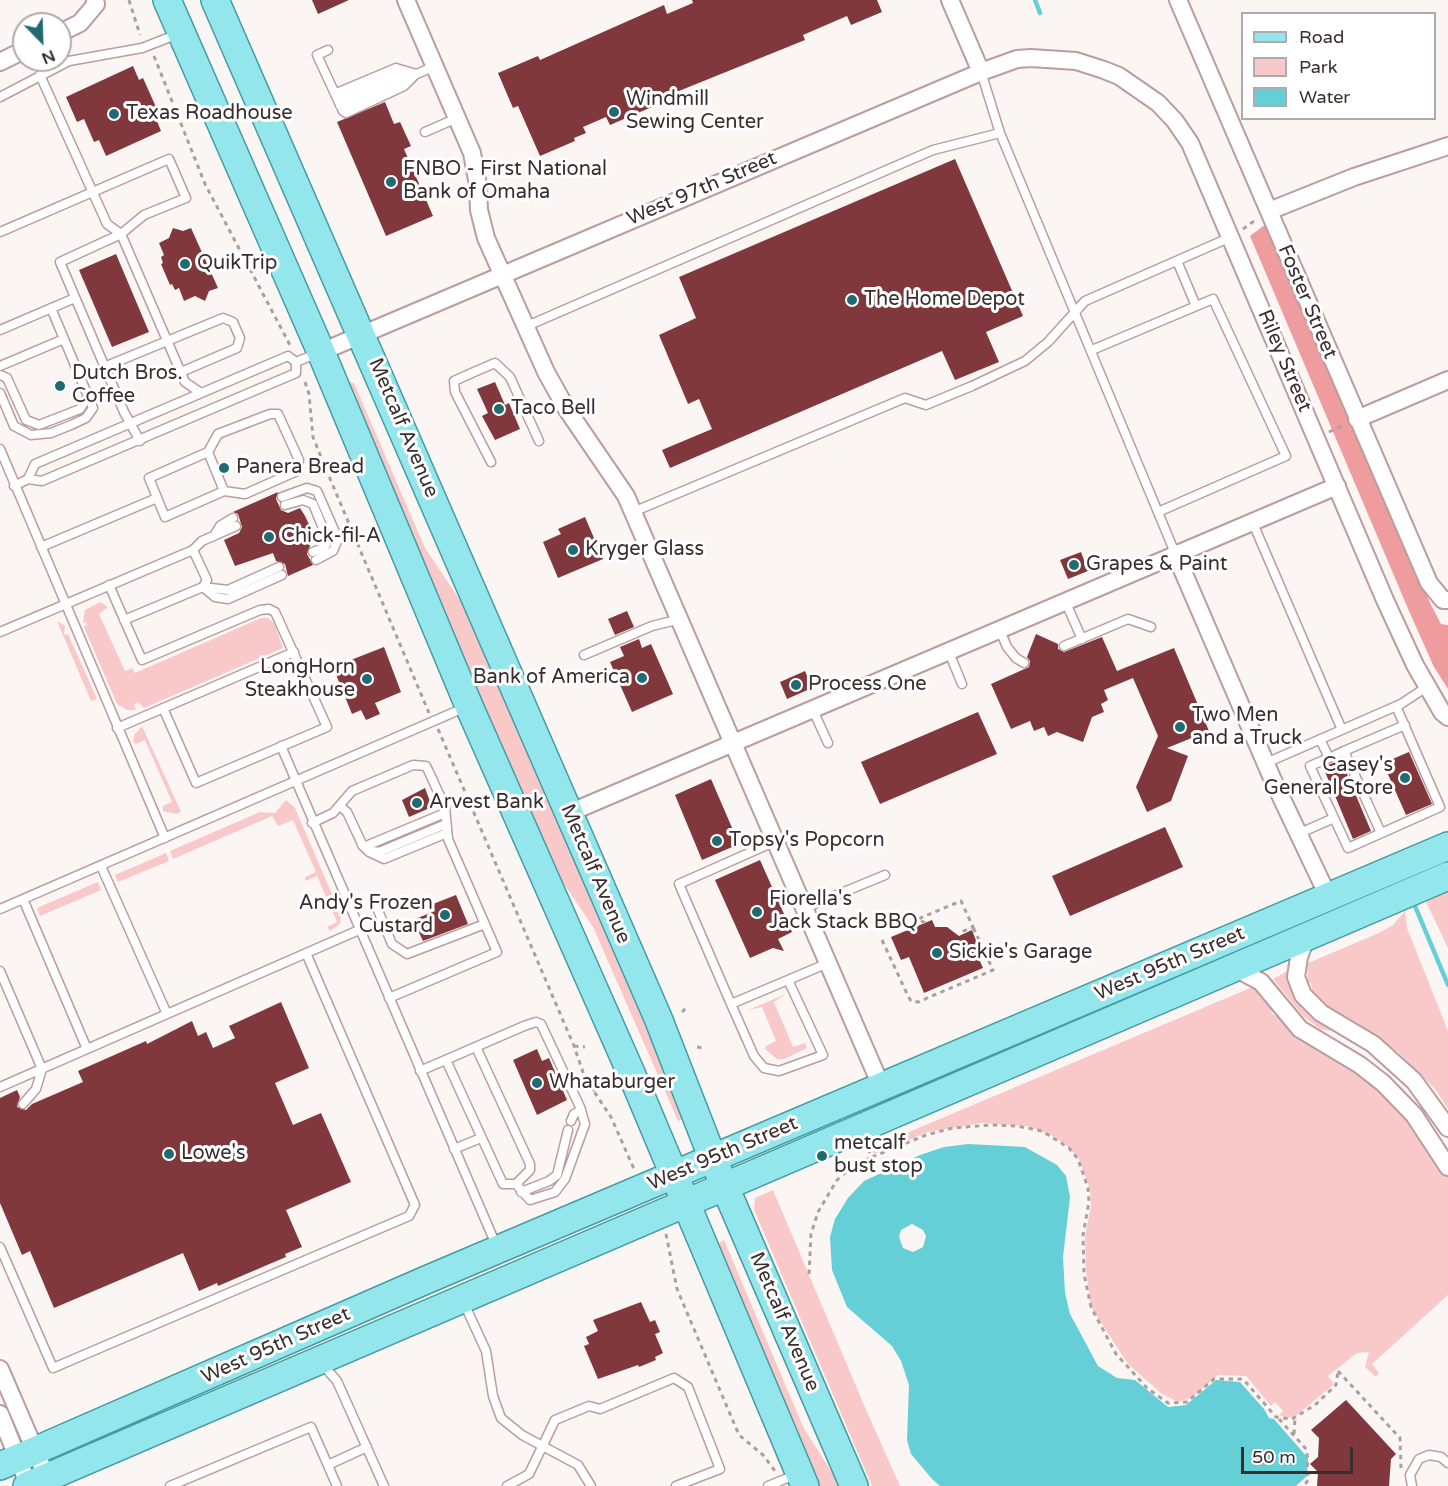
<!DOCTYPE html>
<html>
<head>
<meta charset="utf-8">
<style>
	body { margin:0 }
	#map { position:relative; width:1448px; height:1486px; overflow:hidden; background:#fbf5f4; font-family:"Varela Round",sans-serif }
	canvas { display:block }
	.legend { position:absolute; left:1241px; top:12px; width:195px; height:108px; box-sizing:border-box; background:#fff; border:2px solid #b0abab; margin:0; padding:8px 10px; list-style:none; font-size:18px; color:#392d2d }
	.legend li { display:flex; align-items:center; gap:12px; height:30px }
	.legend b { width:30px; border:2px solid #b0abab }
	.north { position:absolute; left:12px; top:12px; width:60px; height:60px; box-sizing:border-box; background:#fff; border:2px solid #b0abab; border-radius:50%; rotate:157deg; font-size:16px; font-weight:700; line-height:24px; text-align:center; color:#392d2d }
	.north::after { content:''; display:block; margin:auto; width:21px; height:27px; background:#1f6b71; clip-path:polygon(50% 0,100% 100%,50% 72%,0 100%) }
	.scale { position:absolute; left:1241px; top:1447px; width:112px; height:27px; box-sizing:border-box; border:3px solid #392d2d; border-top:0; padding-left:8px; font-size:18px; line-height:21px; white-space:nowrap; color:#392d2d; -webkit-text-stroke:4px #fff; paint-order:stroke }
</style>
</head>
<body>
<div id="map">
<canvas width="1448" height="1486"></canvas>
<ul class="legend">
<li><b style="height:8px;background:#93e6ec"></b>Road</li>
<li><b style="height:16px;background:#f9c9c9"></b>Park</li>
<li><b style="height:16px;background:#64cfd7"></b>Water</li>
</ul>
<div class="north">N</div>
<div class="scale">50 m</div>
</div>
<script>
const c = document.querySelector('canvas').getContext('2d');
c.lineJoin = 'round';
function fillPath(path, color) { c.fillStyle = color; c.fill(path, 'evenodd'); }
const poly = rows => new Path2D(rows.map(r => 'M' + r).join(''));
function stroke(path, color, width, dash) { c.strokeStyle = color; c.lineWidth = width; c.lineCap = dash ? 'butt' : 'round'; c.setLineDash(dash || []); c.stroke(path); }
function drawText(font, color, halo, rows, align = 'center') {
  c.font = font + ' "Varela Round",sans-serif'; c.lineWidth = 6; c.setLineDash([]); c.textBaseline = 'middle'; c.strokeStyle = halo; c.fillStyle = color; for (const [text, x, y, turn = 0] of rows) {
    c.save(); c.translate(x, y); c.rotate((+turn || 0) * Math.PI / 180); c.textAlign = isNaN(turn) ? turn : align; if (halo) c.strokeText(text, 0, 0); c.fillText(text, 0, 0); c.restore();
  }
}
const green = poly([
	[349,383,354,383,425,548,466,609,673,1087,684,1119,678,1121,593,927,552,866,354,403],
	[100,602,108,607,99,614,125,671,132,668,135,673,261,618,268,618,274,623,283,648,144,708,138,702,134,704,136,710,127,710,117,704,86,632,84,626,87,625,86,622,83,623,85,610],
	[57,621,65,626,64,635,68,634,97,699,91,701],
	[142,726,181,812,176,814,163,811,163,806,172,802,145,740,136,744,133,742,135,734],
	[286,800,295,808,341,915,340,924,330,931,327,927,337,922,317,876,305,881,305,877,316,872,293,820,278,826,272,816,173,859,170,851,260,812,275,813],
	[166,853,169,861,118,882,115,875],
	[98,882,101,890,40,916,37,908],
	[1448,891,1448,948,1426,902],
	[1405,911,1407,928,1448,1031,1448,1109,1435,1089,1398,1052,1362,1026,1324,1004,1312,992,1311,983,1307,983,1308,963,1379,933,1393,925],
	[1289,970,1331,1027,1331,1031,1320,1029,1302,1015,1273,979],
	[1255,986,1274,1010,1271,1012,1274,1015,1279,1015,1374,1084,1404,1115,1448,1178,1448,1295,1372,1364,1379,1373,1376,1377,1365,1367,1369,1352,1357,1353,1328,1376,1334,1384,1296,1416,1288,1418,1279,1415,1283,1411,1275,1402,1271,1406,1246,1376,1218,1375,1193,1397,1178,1402,1162,1394,1128,1364,1091,1307,1086,1270,1085,1236,1091,1206,1090,1189,1078,1157,1065,1144,1049,1134,1027,1126,981,1123,928,1132,874,1154,871,1148],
	[786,994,774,1002,793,1047,805,1043,807,1048,784,1059,777,1059,765,1049,766,1046,776,1041,762,1007,748,1010],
	[773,1190,864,1405,900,1486,872,1486,754,1210,755,1198],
	[724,1240,804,1429,841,1486,818,1486,722,1256,719,1243]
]);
const forest = poly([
	[1266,224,1431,605,1441,624,1448,625,1448,689,1434,667,1409,611,1250,236]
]);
const water = poly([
	[968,1144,1025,1147,1057,1165,1066,1176,1070,1197,1063,1257,1065,1293,1070,1314,1098,1366,1117,1378,1135,1380,1168,1407,1186,1405,1216,1380,1240,1382,1264,1409,1269,1418,1274,1419,1308,1458,1307,1476,1296,1486,940,1486,932,1479,911,1454,907,1440,909,1385,901,1361,892,1346,847,1307,832,1270,830,1237,835,1219,848,1198,864,1181,920,1155,944,1147],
	[912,1224,923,1230,926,1236,923,1247,913,1252,903,1248,899,1237,901,1230]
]);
const stream = poly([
	[1035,0,1040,13],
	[1415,906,1448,985]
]);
const building = poly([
	[312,0,349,0,318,14],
	[692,0,877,0,882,12,851,25,847,16,803,35,805,40,674,93,675,97,610,125,606,117,583,127,586,133,574,138,575,141,540,156,518,106,513,108,498,73,538,56,540,60,664,5,667,14,693,3],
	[133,66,139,80,143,78,156,107,152,109,161,131,106,156,99,140,94,142,84,119,77,122,66,97],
	[385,102,394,124,400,122,411,146,404,149,433,216,386,236,337,122],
	[955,159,1023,316,986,332,999,362,955,380,942,351,670,468,662,450,712,429,699,399,688,404,659,335,696,318,679,277],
	[173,228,183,231,191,228,218,288,209,291,205,301,195,296,184,301,179,288,175,290,172,284,170,285,161,264,163,263,161,257,164,255,159,243,169,238],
	[116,254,149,332,112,347,79,270],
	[495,382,505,405,509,403,520,429,495,440,482,416,488,413,477,389],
	[278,492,276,499,281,510,288,513,300,508,305,516,313,533,306,537,310,546,307,554,313,565,288,576,285,564,276,561,273,553,235,566,224,540,239,533,242,527,238,514,233,512],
	[585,517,603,559,558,578,543,542,561,534,558,529],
	[1081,552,1088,571,1068,579,1060,560],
	[627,611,634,627,615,635,608,619],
	[1036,634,1058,644,1058,649,1064,652,1102,637,1117,671,1174,648,1209,731,1167,748,1188,756,1171,801,1147,812,1136,787,1158,736,1133,678,1104,690,1108,700,1101,704,1104,712,1092,717,1083,742,1057,732,1048,736,1044,727,1034,731,1030,721,1011,729,991,684,1029,667,1030,661,1027,657],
	[639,639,642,648,651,644,673,694,632,712,610,662,624,656,620,647],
	[384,647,401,692,375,703,380,714,366,720,361,710,352,714,333,667],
	[805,671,812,688,787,699,780,682],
	[978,712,997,754,880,804,861,762],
	[1409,752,1432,804,1406,815,1383,763],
	[1341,760,1371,831,1353,839,1323,767],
	[711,779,739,844,702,860,675,795],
	[425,788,432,807,409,817,402,800],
	[1165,827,1183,867,1070,916,1052,876],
	[760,860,792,932,778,939,784,951,773,948,750,958,715,880],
	[456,895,468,924,423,941,413,920,435,911,433,904],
	[932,920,935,927,947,927,959,936,972,930,978,946,974,948,983,968,924,993,909,957,901,960,891,937],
	[281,1002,309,1068,275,1083,293,1125,321,1113,351,1182,286,1210,302,1247,285,1254,286,1257,218,1286,217,1283,199,1291,183,1253,54,1308,30,1251,22,1255,0,1203,0,1098,17,1090,20,1097,17,1107,26,1110,32,1104,83,1082,78,1071,146,1041,147,1044,192,1021,198,1036,206,1032,213,1048,235,1038,229,1026],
	[537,1049,542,1061,549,1058,567,1100,537,1115,513,1060],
	[641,1302,650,1322,655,1320,660,1332,655,1334,663,1353,655,1357,656,1360,639,1367,638,1365,598,1379,584,1346,589,1344,586,1337,598,1331,593,1320],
	[1346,1400,1396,1454,1391,1459,1389,1486,1317,1486,1318,1472,1310,1464,1318,1457,1319,1438,1311,1430]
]);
const path = poly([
	[129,0,140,35],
	[154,56,205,184,291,347],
	[1243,229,1257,219],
	[305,382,309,394,313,437,323,462,429,713],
	[1329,432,1345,425],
	[438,729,574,1046,585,1078,611,1117,634,1169],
	[925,923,918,919,961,901,973,927,959,933],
	[882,940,908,996,911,1001,918,1002,993,970,973,927],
	[682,1012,688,1006],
	[574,1046,585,1047],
	[697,1047,703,1048],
	[593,1091,600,1083],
	[868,1149,872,1157,926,1135,953,1128,990,1125,1017,1126,1042,1131,1069,1148,1078,1159,1088,1188,1089,1202,1083,1235,1084,1274,1091,1307,1116,1354,1147,1388,1168,1403,1187,1402,1214,1379,1243,1379,1276,1417,1292,1419,1315,1405,1336,1385,1338,1371],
	[666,1234,677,1289,739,1435,763,1455,775,1471],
	[809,1274,811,1234,818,1212,837,1180,854,1165,872,1157],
	[1338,1371,1400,1438,1401,1468],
	[1279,1419,1307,1450,1308,1480,1304,1486],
	[1294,1434,1295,1418]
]);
const service = poly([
	[328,50,317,55,343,111,346,113,404,86,416,74],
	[981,72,1000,133,1175,553],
	[40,75,107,224,121,234,185,382,201,393],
	[334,92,339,92,396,68,416,74],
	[0,97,69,61,142,48,178,34],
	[337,98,341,99,400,73,407,73],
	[340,105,344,106,435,66],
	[425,132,457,118],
	[0,232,169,159,186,198,144,215,121,234,60,262,124,412,140,441],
	[1177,261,1196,306],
	[527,326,933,150,1000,133],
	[0,330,75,298],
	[1092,350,1213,299,1286,456,1158,512],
	[296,362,318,353],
	[0,366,64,339],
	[104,367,223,318,233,322,240,338,237,348,181,372],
	[0,375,7,378,26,420,39,425,80,409,88,396],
	[0,393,14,426,31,435,51,433,71,425,86,418,93,408,51,308],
	[0,449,165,838],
	[208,452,218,434,270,414,278,414,299,460,297,471,245,494,224,491],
	[208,452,224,491,165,517,149,478,208,452],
	[491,462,455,392,454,381,474,372,495,363,510,377,539,441],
	[28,479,35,464,288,356,296,362],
	[14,486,28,479,42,481,296,373,296,362],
	[282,497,307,488,317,491,338,539,333,551,316,560],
	[285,505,303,500,313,504,328,540,325,547,313,552],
	[633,512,905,398,926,405,972,386,1025,361,1048,342,1085,301,1231,237],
	[1252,521,1342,730],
	[214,536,220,526,233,518],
	[41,547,157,498],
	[193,550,202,541,236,526],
	[109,585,142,660,260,610,269,609,275,612,327,727,196,783,163,708],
	[203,587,215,597,228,599,282,575],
	[203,587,228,590,279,567],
	[1065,601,1082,639],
	[999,628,1007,647,1016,658,1024,663],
	[0,632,193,550,207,580,203,587,124,620],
	[1064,646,1128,619,1151,627],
	[948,650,962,684],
	[584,655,652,626,680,619],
	[812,708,828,743],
	[117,728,294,652],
	[1320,739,1329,758,1310,766,1334,818],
	[281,746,497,1247],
	[1344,751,1405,725],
	[1329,758,1344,751,1381,833],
	[1266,763,1401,704,1428,686],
	[341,807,347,812,362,844,366,846,445,813],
	[312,823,333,813,352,791,413,765,426,766,429,772,445,807,448,839,497,952,389,998],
	[1300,833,1334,818,1348,848,1440,807,1396,706],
	[362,845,367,850,379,852,446,824],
	[369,852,384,859,447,833],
	[101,866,167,1014],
	[23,899,87,1049],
	[375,903,392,944,407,954,485,924],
	[805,908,885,875],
	[0,909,466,707],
	[0,971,42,1069,36,1089,23,1104],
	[788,980,731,1004,754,1056,764,1068,779,1071,823,1055,788,980,828,963],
	[731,1004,679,884,776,841],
	[446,1060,503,1184,516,1184,530,1170,530,1164,476,1047],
	[420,1071,524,1026,536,1022,541,1024,580,1107,585,1124,565,1179,555,1192,530,1200,516,1184],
	[0,1087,359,930],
	[571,1121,574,1114,581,1110],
	[454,1149,481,1138],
	[521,1192,549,1181,557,1175,568,1130],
	[0,1247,53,1368,409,1216,415,1205,306,953],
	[463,1301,486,1351,493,1396,501,1418,522,1435,578,1465,591,1486],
	[322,1364,337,1381,384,1486],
	[328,1465,367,1447],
	[170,1486,311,1427,337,1486],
	[507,1486,529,1474,555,1420,589,1406,600,1409,674,1378,688,1387,720,1469,676,1486],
	[768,1486,795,1475],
	[1412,1486,1410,1475,1419,1459,1429,1455,1441,1457,1448,1463]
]);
const minor = poly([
	[406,0,472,153,478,185,479,210,486,238,546,372,566,408,626,496,882,1088],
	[950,0,981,72],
	[1178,0,1429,583,1443,600,1448,600],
	[60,33,80,23,96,4,95,0],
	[0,62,24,50],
	[1269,211,1354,177,1448,146],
	[321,352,981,72,1017,59,1031,58,1076,61,1104,70,1119,76,1158,103,1175,121,1190,143,1385,600,1415,665,1442,712,1448,717],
	[1357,419,1448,380],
	[1175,553,1272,778,1328,896],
	[569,813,1337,486],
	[1307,935,1299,957,1296,977,1303,995,1321,1013,1373,1044,1414,1081,1448,1128],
	[1233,967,1261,982,1300,1029,1360,1065,1383,1083,1414,1115,1448,1167],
	[0,1369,50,1485],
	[0,1414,29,1486]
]);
const primary = poly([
	[167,0,321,352,469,706,635,1082,805,1486],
	[215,0,658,1018,713,1159,854,1486],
	[0,1466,426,1280,1448,846],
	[27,1486,1448,876]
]);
const markers = [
	[614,112,6,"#1f6b71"],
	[114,114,6,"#1f6b71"],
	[391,182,6,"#1f6b71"],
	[185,264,6,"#1f6b71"],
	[852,300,6,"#1f6b71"],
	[60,386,6,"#1f6b71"],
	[499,409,6,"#1f6b71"],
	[224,468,6,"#1f6b71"],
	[269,537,6,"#1f6b71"],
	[573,550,6,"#1f6b71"],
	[1074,565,6,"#1f6b71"],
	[642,678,6,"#1f6b71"],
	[367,679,6,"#1f6b71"],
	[796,685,6,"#1f6b71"],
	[1180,727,6,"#1f6b71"],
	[1405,778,6,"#1f6b71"],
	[417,803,6,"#1f6b71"],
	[717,841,6,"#1f6b71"],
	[757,912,6,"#1f6b71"],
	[445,915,6,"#1f6b71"],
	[937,953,6,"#1f6b71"],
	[537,1083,6,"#1f6b71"],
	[169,1154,6,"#1f6b71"],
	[822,1156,6,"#1f6b71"]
];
const poiNames = [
	["Windmill",626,100],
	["Sewing Center",626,123],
	["Texas Roadhouse",126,114],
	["FNBO - First National",403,170],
	["Bank of Omaha",403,193],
	["QuikTrip",197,264],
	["The Home Depot",864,300],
	["Dutch Bros.",72,374],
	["Coffee",72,397],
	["Taco Bell",511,409],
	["Panera Bread",236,468],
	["Chick-fil-A",281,537],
	["Kryger Glass",585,550],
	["Grapes & Paint",1086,565],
	["LongHorn",355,668,"right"],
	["Steakhouse",355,691,"right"],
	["Bank of America",630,678,"right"],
	["Process One",808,685],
	["Two Men",1192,716],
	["and a Truck",1192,739],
	["Casey's",1393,766,"right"],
	["General Store",1393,789,"right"],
	["Arvest Bank",429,803],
	["Topsy's Popcorn",729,841],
	["Fiorella's",769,900],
	["Jack Stack BBQ",769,923],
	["Andy's Frozen",433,904,"right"],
	["Custard",433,927,"right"],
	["Sickie's Garage",949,953],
	["Whataburger",549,1083],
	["metcalf",834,1144],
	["bust stop",834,1167],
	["Lowe's",181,1154]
];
const streetNames = [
	["West 97th Street",702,189,-23],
	["Foster Street",1307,302,67],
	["Riley Street",1284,361,67],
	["Metcalf Avenue",403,428,67],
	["Metcalf Avenue",595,874,67],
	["West 95th Street",1170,964,-23],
	["West 95th Street",723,1154,-23],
	["Metcalf Avenue",784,1322,67],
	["West 95th Street",276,1346,-24]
];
fillPath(green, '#f9c9c9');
fillPath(forest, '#ee9c9e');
fillPath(water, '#64cfd7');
stroke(stream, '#64cfd7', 4.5);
fillPath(building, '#80383d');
stroke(service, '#bb9d9e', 11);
stroke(minor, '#bb9d9e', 20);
stroke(primary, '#459ba1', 30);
stroke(path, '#a9a09f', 3, [4.5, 4.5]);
stroke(service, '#fff', 8);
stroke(minor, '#fff', 16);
stroke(primary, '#93e6ec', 27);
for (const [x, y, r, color] of markers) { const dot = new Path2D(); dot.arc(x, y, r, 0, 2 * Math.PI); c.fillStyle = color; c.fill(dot); stroke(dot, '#fff', 2); }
drawText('20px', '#392d2d', '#fff', poiNames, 'left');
drawText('20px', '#392d2d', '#fff', streetNames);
</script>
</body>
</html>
